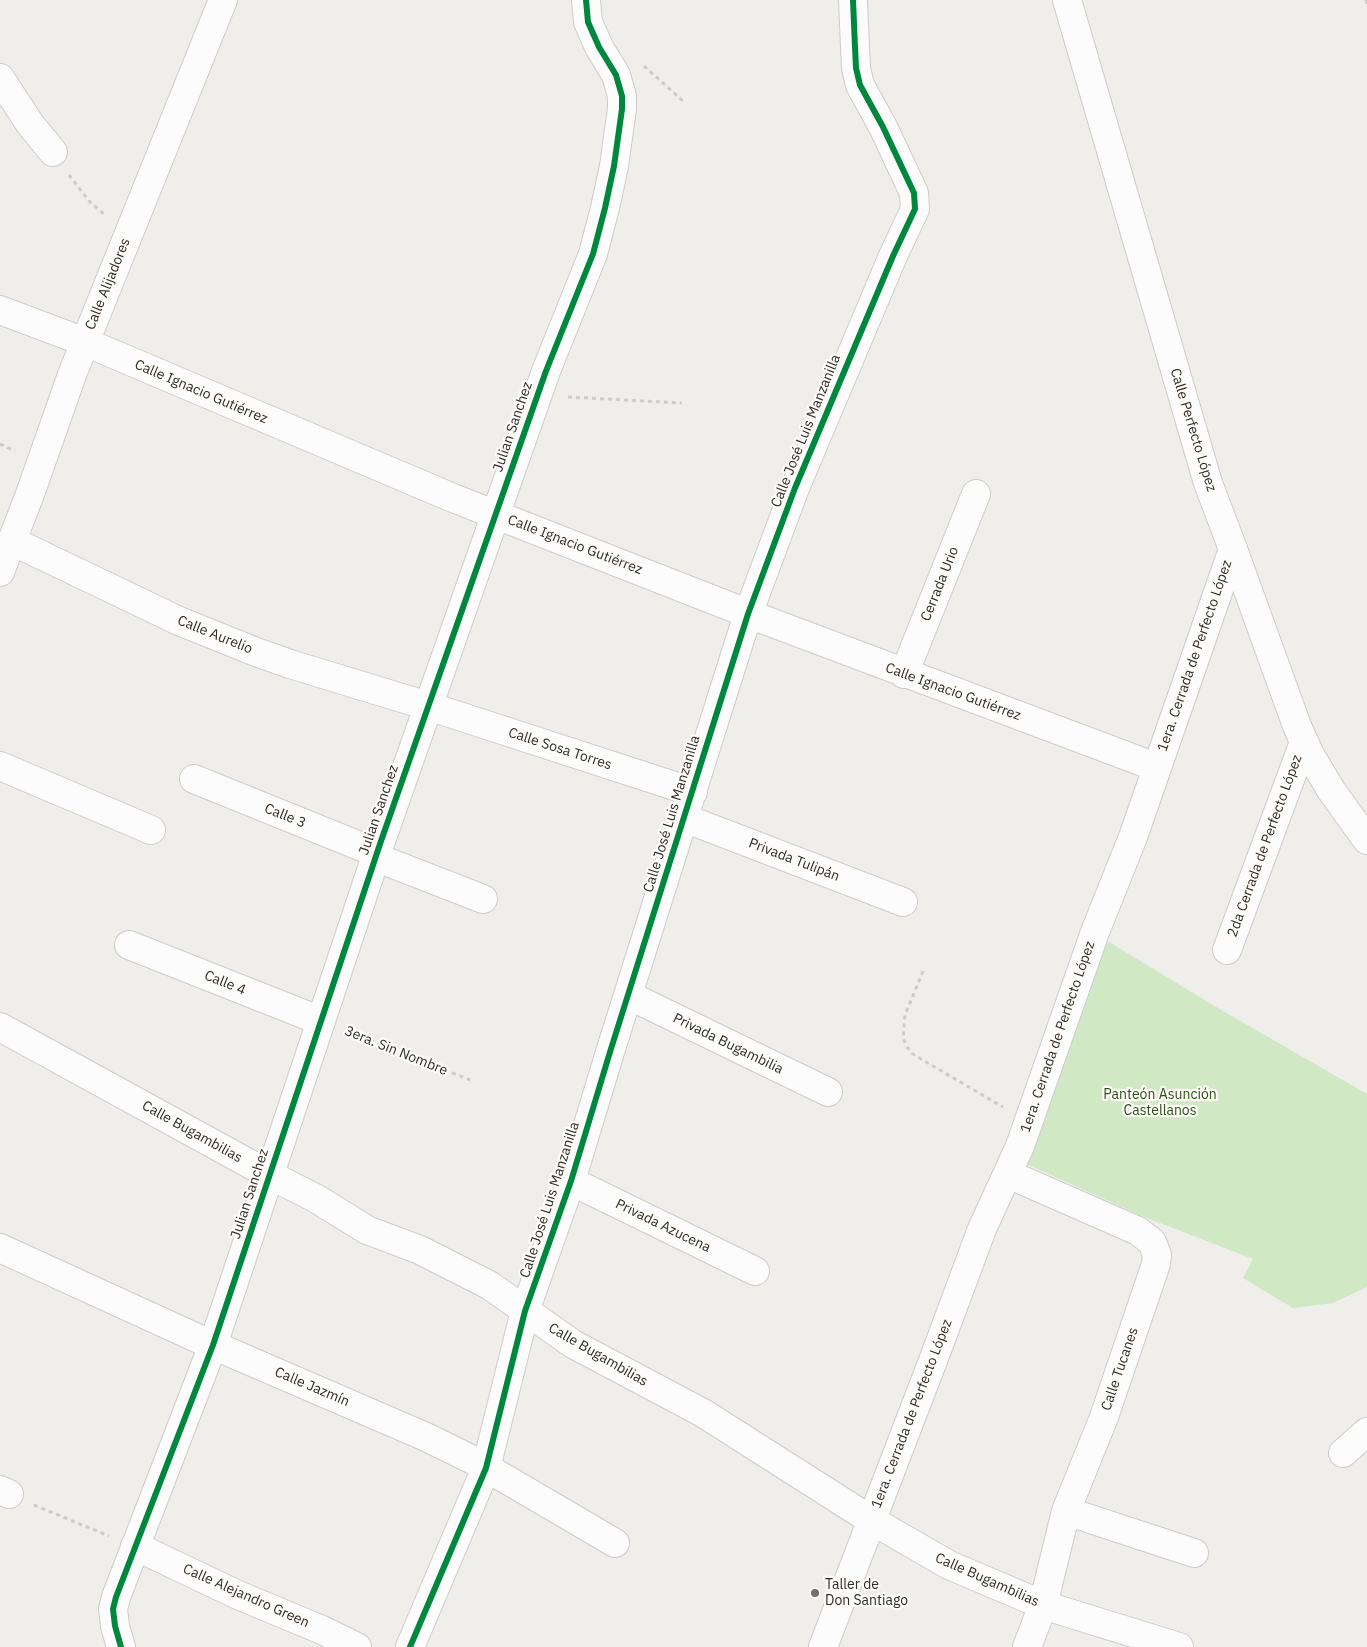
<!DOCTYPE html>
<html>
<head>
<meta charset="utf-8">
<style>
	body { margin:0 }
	canvas { display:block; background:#f0eeeb }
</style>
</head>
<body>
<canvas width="1367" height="1647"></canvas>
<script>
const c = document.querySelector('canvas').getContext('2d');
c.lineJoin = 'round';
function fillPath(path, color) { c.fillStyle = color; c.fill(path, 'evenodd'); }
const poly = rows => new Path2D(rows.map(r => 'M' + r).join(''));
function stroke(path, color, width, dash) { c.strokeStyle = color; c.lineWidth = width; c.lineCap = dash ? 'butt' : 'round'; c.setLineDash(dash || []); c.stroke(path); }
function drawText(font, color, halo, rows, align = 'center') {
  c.font = font + ' "IBM Plex Sans",sans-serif'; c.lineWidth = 4.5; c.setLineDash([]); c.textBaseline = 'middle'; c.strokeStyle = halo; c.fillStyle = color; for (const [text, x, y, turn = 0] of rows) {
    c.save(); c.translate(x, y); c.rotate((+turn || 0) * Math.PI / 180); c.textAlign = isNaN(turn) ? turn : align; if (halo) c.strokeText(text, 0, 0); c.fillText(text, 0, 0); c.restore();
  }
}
const green = poly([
	[1099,936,1218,1008,1367,1094,1367,1287,1333,1303,1293,1308,1243,1278,1253,1259,1142,1216,1020,1161]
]);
const path = poly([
	[1366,0,1367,4],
	[644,66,683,101],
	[69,175,89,201,105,215],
	[568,397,682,403],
	[0,444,15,451],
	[923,971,905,1015,903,1038,907,1047,913,1054,921,1059,1003,1107],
	[348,1031,470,1080],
	[34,1505,109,1536]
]);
const minor = poly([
	[0,78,30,124,53,152],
	[0,310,85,342,453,498,762,619,1156,767],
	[12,541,179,621,256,652,290,664,428,706,693,792],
	[1233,549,1297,726,1310,755,1331,790,1367,840],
	[0,572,30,494,73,372,223,0],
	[904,674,976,494],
	[0,766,151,830],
	[194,779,377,853],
	[684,818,903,902],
	[375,857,483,899],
	[129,945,321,1021],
	[1227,950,1304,742],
	[628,995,828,1092],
	[1008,1174,1138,1231,1152,1242,1157,1255,1156,1264,1104,1417,1066,1511,1043,1605,1027,1647],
	[571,1181,755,1271],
	[0,1248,199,1339,426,1437,475,1461,615,1543],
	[1343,1453,1367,1432],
	[0,1490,9,1494],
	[1066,1511,1194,1553],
	[871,1520,949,1565,1043,1605,1179,1647],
	[135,1546,238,1595,322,1630,357,1647],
	[121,1647,115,1626,113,1609,116,1597,213,1345,381,841,546,371,593,254,605,208,614,166,622,109,622,96,616,75,599,47,588,22,586,0],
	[410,1647,486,1468,525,1311,571,1181,610,1052,748,614,795,488,893,256,915,209,914,193,883,127,860,85,856,68,855,47,853,0]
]);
const tertiary = poly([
	[0,1027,270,1175,317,1199,367,1230,420,1250,489,1285,573,1344,703,1413,871,1520],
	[823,1647,934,1358,982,1229,1020,1146,1095,932,1133,837,1233,549,1208,483,1067,0]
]);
const cycleway = poly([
	[121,1647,115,1626,113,1609,116,1597,213,1345,381,841,546,371,593,254,605,208,614,166,622,109,622,96,616,75,599,47,588,22,586,0],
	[410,1647,486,1468,525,1311,571,1181,610,1052,748,614,795,488,893,256,915,209,914,193,883,127,860,85,856,68,855,47,853,0]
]);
const markers = [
	[815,1593,5,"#72706e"]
];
const streetNames = [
	["Calle Alijadores",108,284,-68],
	["Calle Ignacio Gutiérrez",201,392,23],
	["Julian Sanchez",513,427,-71],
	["Calle Perfecto López",1193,430,73],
	["Calle José Luis Manzanilla",806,431,-68],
	["Calle Ignacio Gutiérrez",575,545,21],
	["Cerrada Urio",940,584,-68],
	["Calle Aurelio",215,635,22],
	["1era. Cerrada de Perfecto López",1195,656,-71],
	["Calle Ignacio Gutiérrez",953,692,20],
	["Calle Sosa Torres",560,749,18],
	["Julian Sanchez",379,810,-71],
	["Calle José Luis Manzanilla",672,814,-73],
	["Calle 3",285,816,22],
	["2da Cerrada de Perfecto López",1265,846,-70],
	["Privada Tulipán",794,860,21],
	["Calle 4",225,983,22],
	["1era. Cerrada de Perfecto López",1058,1037,-71],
	["Privada Bugambilia",728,1044,26],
	["3era. Sin Nombre",396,1051,22],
	["Calle Bugambilias",192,1132,29],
	["Julian Sanchez",250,1194,-72],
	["Calle José Luis Manzanilla",550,1200,-72],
	["Privada Azucena",663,1226,26],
	["Calle Bugambilias",598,1355,30],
	["Calle Tucanes",1120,1369,-71],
	["Calle Jazmín",312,1387,23],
	["1era. Cerrada de Perfecto López",912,1414,-69],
	["Calle Bugambilias",987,1580,24],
	["Calle Alejandro Green",246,1596,24]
];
const parkNames = [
	["Panteón Asunción",1160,1095],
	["Castellanos",1160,1111]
];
const poiNames = [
	["Taller de",825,1585],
	["Don Santiago",825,1601]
];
fillPath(green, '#d0e8c3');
stroke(minor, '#cdccc9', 30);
stroke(tertiary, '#cdccc9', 30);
stroke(path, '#cccccb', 3, [4, 4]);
stroke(minor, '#fdfcfc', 28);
stroke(tertiary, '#fdfcfc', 28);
stroke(cycleway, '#00873e', 6);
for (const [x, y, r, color] of markers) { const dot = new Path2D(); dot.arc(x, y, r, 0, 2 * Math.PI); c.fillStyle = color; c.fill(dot); stroke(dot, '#fffcf8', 2); }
drawText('14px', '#2e2c2a', '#fffcf8', streetNames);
drawText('14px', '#2b4f19', '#fffcf8', parkNames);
drawText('14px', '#2e2c2a', '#fffcf8', poiNames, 'left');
</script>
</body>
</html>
